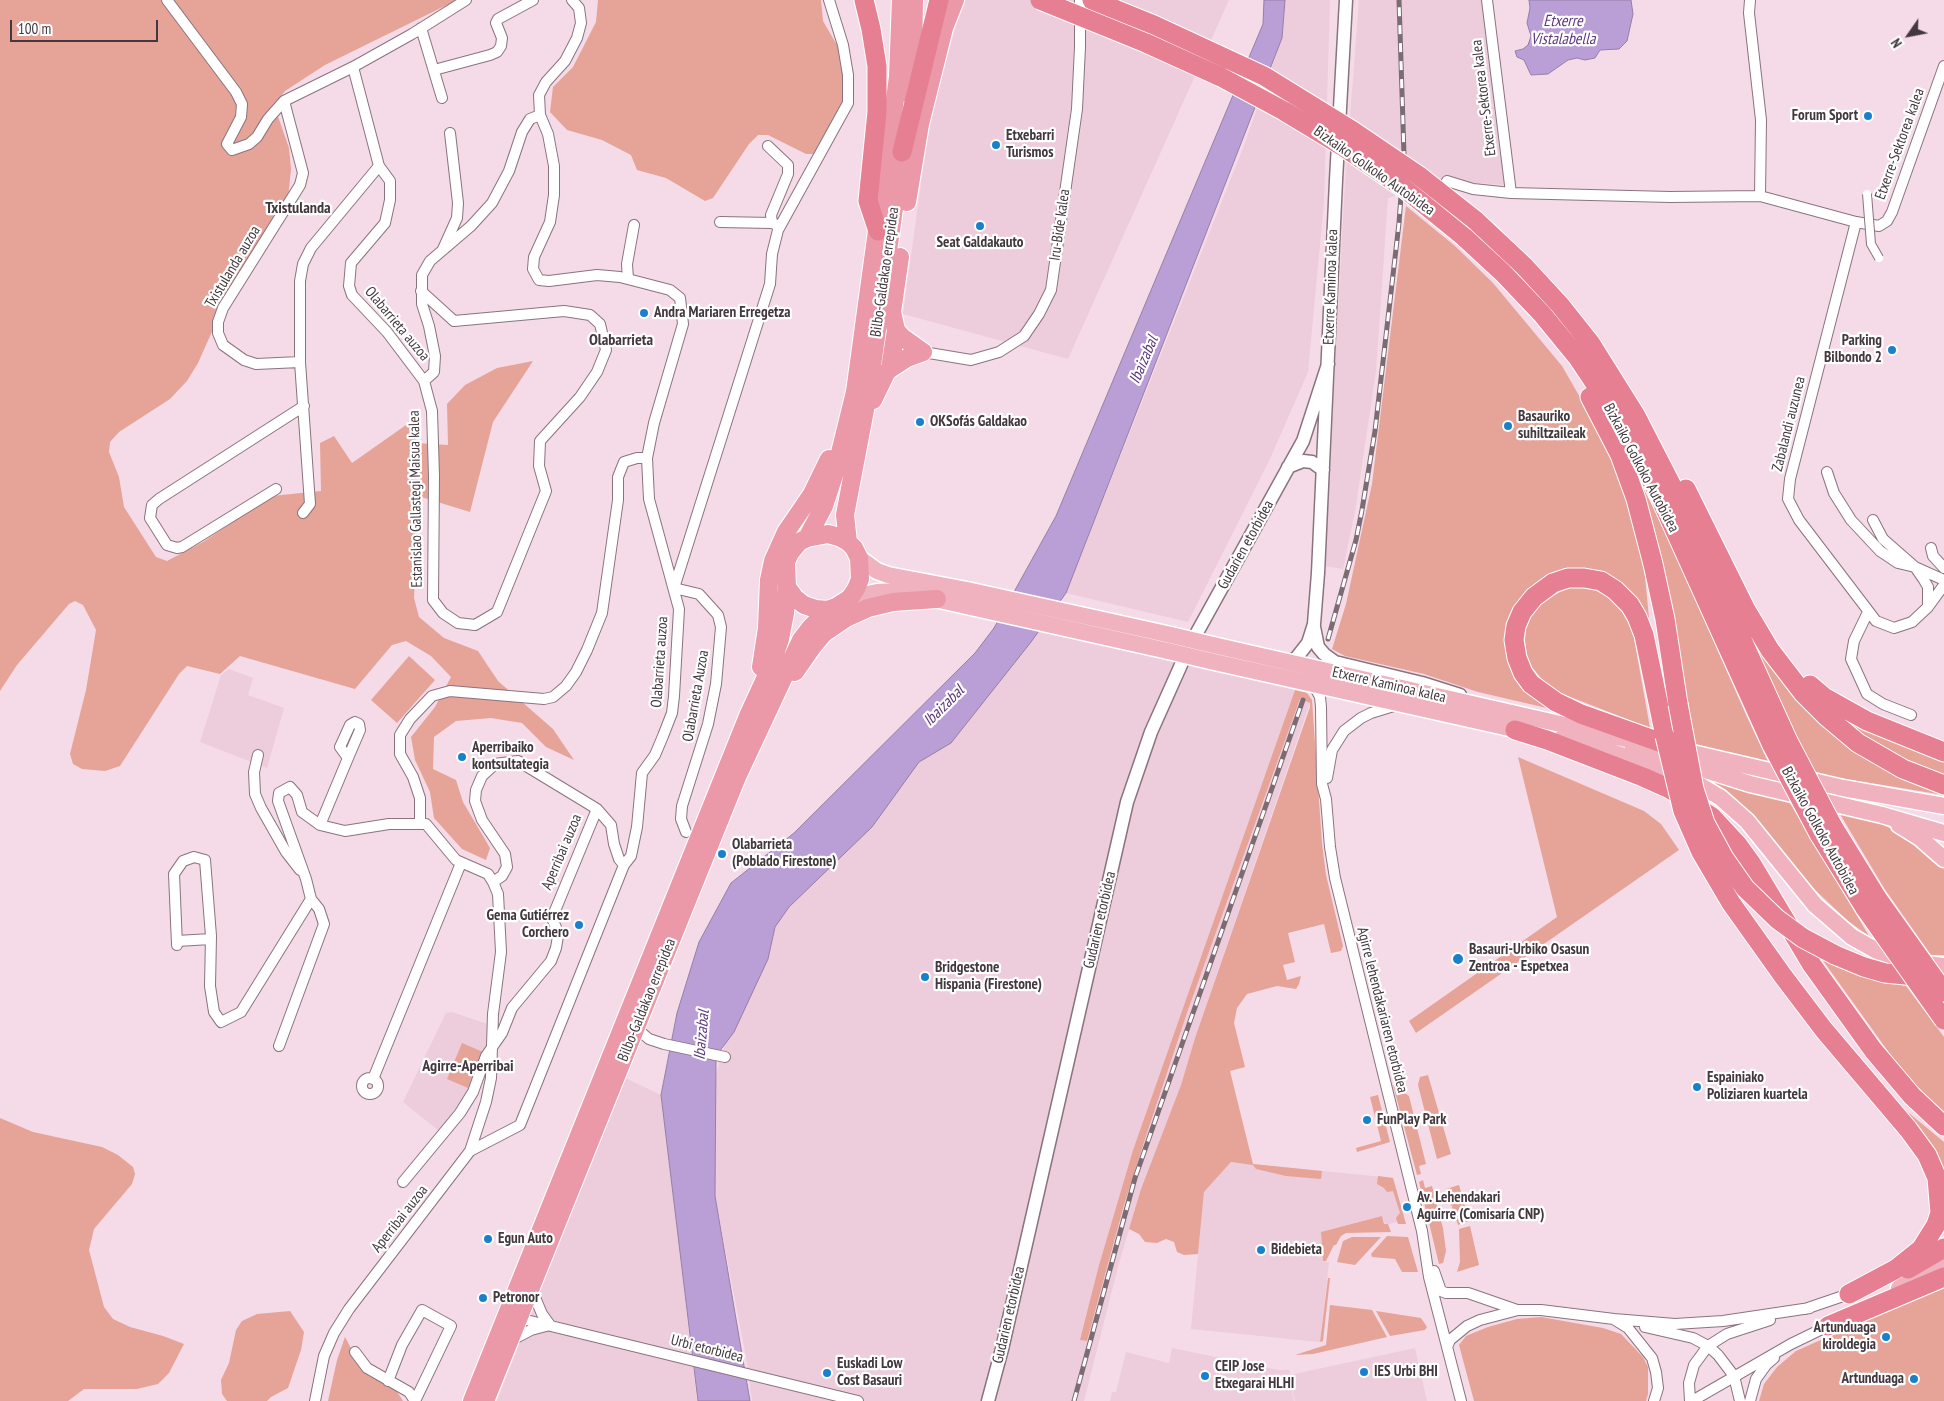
<!DOCTYPE html>
<html>
<head>
<meta charset="utf-8">
<style>
	body { margin:0 }
	#map { position:relative; width:1944px; height:1401px; overflow:hidden; background:#f5dbe7; font-family:"PT Sans Narrow",sans-serif }
	canvas { display:block }
	.north { position:absolute; left:1884px; top:10px; width:50px; height:50px; -webkit-text-stroke:4px #fff; paint-order:stroke; rotate:237deg; font-size:14px; font-weight:700; line-height:20px; text-align:center; color:#42383d }
	.north::after { content:''; display:block; margin:auto; width:18px; height:22px; background:#42383d; clip-path:polygon(50% 0,100% 100%,50% 72%,0 100%) }
	.scale { position:absolute; left:10px; top:20px; width:148px; height:22px; box-sizing:border-box; border:2px solid #42383d; border-top:0; padding-left:6px; font-size:15px; line-height:18px; white-space:nowrap; color:#42383d; -webkit-text-stroke:4px #fff; paint-order:stroke }
</style>
</head>
<body>
<div id="map">
<canvas width="1944" height="1401"></canvas>
<div class="north">N</div>
<div class="scale">100 m</div>
</div>
<script>
const c = document.querySelector('canvas').getContext('2d');
c.lineJoin = 'round';
function fillPath(path, color) { c.fillStyle = color; c.fill(path, 'evenodd'); }
const poly = rows => new Path2D(rows.map(r => 'M' + r).join(''));
function stroke(path, color, width, dash) { c.strokeStyle = color; c.lineWidth = width; c.lineCap = dash ? 'butt' : 'round'; c.setLineDash(dash || []); c.stroke(path); }
function drawText(font, color, halo, rows, align = 'center') {
  c.font = font + ' "PT Sans Narrow",sans-serif'; c.lineWidth = 4.5; c.setLineDash([]); c.textBaseline = 'middle'; c.strokeStyle = halo; c.fillStyle = color; for (const [text, x, y, turn = 0] of rows) {
    c.save(); c.translate(x, y); c.rotate((+turn || 0) * Math.PI / 180); c.textAlign = isNaN(turn) ? turn : align; if (halo) c.strokeText(text, 0, 0); c.fillText(text, 0, 0); c.restore();
  }
}
const built = poly([
	[963,0,1229,0,1068,359,903,314,925,154,935,102],
	[1285,0,1330,0,1324,202,1308,372,1270,459,1188,622,1066,593,1243,148,1282,38],
	[1359,0,1481,0,1506,185,1447,181,1388,198,1376,371,1355,512,1343,569,1324,566,1345,183],
	[1041,627,1295,690,1133,1150,1099,1265,1081,1340,1087,1341,1124,1205,1147,1133,1188,1010,1300,699,1310,703,1195,1038,1181,1085,1141,1189,1118,1267,1084,1401,752,1401,746,1357,715,1196,716,1075,753,947,824,851],
	[229,669,253,678,248,695,284,708,267,768,200,742,221,675],
	[452,1012,490,1025,484,1054,465,1097,455,1113,439,1131,403,1102,446,1013],
	[623,1077,661,1095,697,1401,497,1401],
	[1231,1162,1393,1178,1405,1220,1385,1225,1382,1216,1321,1232,1323,1261,1329,1262,1320,1342,1191,1329,1204,1192],
	[1172,1348,1279,1370,1290,1370,1290,1375,1415,1348,1427,1401,1295,1401,1289,1379,1294,1401,1110,1401,1112,1392,1116,1392,1126,1352,1169,1363]
]);
const green = poly([
	[0,0,457,0,325,65,285,91,278,100,275,108,289,148,291,169,288,199,223,307,198,363,187,381,170,399,119,432,110,442,109,452,119,477,124,507,156,557,167,561,203,542,272,496,321,491,320,443,334,436,352,463,416,418,416,443,448,445,447,404,465,385,497,368,533,361,493,422,470,512,418,496,414,598,419,617,444,638,478,651,498,681,553,729,574,760,546,747,522,723,491,718,456,721,434,737,433,769,456,780,463,802,490,848,486,860,462,849,434,818,430,792,415,760,411,737,435,707,451,677,431,656,406,641,392,645,355,689,240,656,220,674,187,666,179,674,120,766,105,771,82,769,73,764,70,754,86,690,96,630,83,605,75,601,69,604,17,665,0,691],
	[598,0,821,0,823,21,848,64,853,85,851,104,845,120,834,137,819,154,806,154,768,135,758,135,749,144,713,198,705,201,666,178,637,170,631,155,602,140,567,130,550,112,553,87,573,67,596,22],
	[1406,206,1455,246,1493,283,1562,366,1589,413,1612,459,1627,502,1644,566,1649,618,1644,618,1586,569,1508,624,1551,709,1478,692,1424,674,1345,656,1332,649,1346,604,1372,484],
	[1618,440,1661,522,1747,717,1769,764,1690,745],
	[1570,588,1583,588,1597,591,1609,598,1622,612,1628,622,1634,638,1650,728,1560,693,1544,682,1532,667,1527,655,1525,640,1526,629,1531,617,1541,604,1558,593],
	[1740,615,1814,713,1944,792,1944,795,1816,774,1783,710],
	[409,656,435,680,397,723,371,700],
	[1295,690,1307,693,1312,700,1322,843,1326,875,1343,946,1341,951,1331,953,1324,924,1288,933,1295,962,1283,965,1287,980,1301,976,1299,984,1296,989,1277,986,1247,994,1237,1008,1234,1023,1245,1067,1230,1071,1253,1164,1322,1171,1321,1179,1286,1176,1256,1169,1253,1165,1231,1162,1204,1192,1198,1254,1184,1255,1177,1252,1174,1242,1166,1239,1157,1243,1145,1242,1139,1234,1129,1229,1141,1189,1181,1085,1195,1038,1310,707,1310,703,1300,699,1188,1010,1147,1133,1124,1205,1087,1341,1080,1340,1099,1265,1133,1150],
	[1833,710,1944,758,1944,775,1929,770,1885,749,1864,735],
	[1518,757,1644,811,1661,824,1679,850,1416,1033,1409,1021,1557,917],
	[1701,777,1788,800,1869,936,1848,921,1813,888,1752,815],
	[1837,809,1874,820,1897,832,1922,849,1944,868,1944,955,1931,955,1884,888],
	[1814,948,1883,981,1906,986,1944,1037,1944,1115,1900,1068],
	[462,1043,483,1052,468,1088,447,1079],
	[1428,1075,1451,1154,1437,1159,1418,1085,1420,1077],
	[1393,1085,1409,1096,1426,1164,1419,1166,1421,1174,1417,1175],
	[1378,1095,1390,1142,1357,1152,1356,1148,1381,1141,1370,1097],
	[1887,1095,1944,1142,1944,1190],
	[0,1118,33,1132,102,1147,118,1155,133,1167,135,1174,132,1184,94,1229,89,1250,104,1307,113,1319,130,1327,163,1336,184,1344,169,1373,158,1384,137,1389,84,1389,68,1401,0,1401],
	[1378,1176,1393,1178,1406,1224,1398,1224,1396,1218,1400,1213,1393,1191,1387,1192,1384,1188,1377,1184],
	[1423,1180,1425,1188,1432,1186,1443,1228,1446,1251,1443,1263,1439,1264,1419,1182],
	[1459,1185,1469,1221,1458,1225,1446,1189],
	[1382,1216,1384,1224,1388,1224,1391,1232,1346,1233,1341,1236,1336,1245,1334,1245,1326,1261,1323,1261,1321,1232],
	[1470,1226,1479,1265,1457,1272,1460,1262,1459,1229],
	[1387,1236,1408,1237,1418,1272,1402,1272,1395,1259,1372,1257,1371,1254],
	[1352,1237,1381,1237,1355,1265,1337,1262,1343,1241],
	[1328,1278,1330,1278,1323,1341,1320,1342],
	[1944,1285,1944,1401,1759,1401,1764,1384,1777,1367,1796,1351],
	[1330,1305,1372,1310,1387,1337,1313,1354,1295,1355,1326,1345],
	[290,1311,304,1332,301,1350,288,1388,271,1397,267,1401,227,1401,222,1394,221,1380,229,1363,236,1330,242,1321,257,1314],
	[1376,1311,1421,1318,1427,1327,1425,1330,1390,1336],
	[1541,1317,1603,1328,1621,1334,1643,1357,1648,1367,1648,1394,1646,1401,1474,1401,1459,1345,1466,1336,1488,1327,1517,1319],
	[345,1337,360,1365,369,1376,396,1390,403,1401,328,1401,337,1360]
]);
const water = poly([
	[1264,0,1285,0,1282,38,1066,593,1031,642,951,743,919,762,872,827,789,907,775,927,768,959,734,1032,716,1056,715,1196,750,1401,698,1401,661,1095,677,1013,699,942,731,883,794,833,975,653,994,628,1056,516,1263,24,1264,0],
	[1529,0,1631,0,1633,14,1627,41,1619,49,1600,50,1595,58,1585,60,1577,58,1568,60,1548,74,1531,75,1524,60,1517,57,1515,51,1523,49,1528,45,1531,36,1527,23,1530,8,1529,0]
]);
const minor = poly([
	[167,0,236,92,242,104,241,117,227,144,232,150,249,144,257,137,268,119,284,101,353,67,412,34,466,0],
	[1487,0,1511,193],
	[1750,0,1749,13,1761,120,1760,196],
	[421,28,442,98],
	[353,67,379,166,390,181,390,200,385,223,351,263,349,286,352,295,387,332,424,381,432,411,434,476,433,600,443,613,458,623,475,625,497,612,546,491,539,466,540,441,580,397,597,372,606,350,600,324,590,315,564,311,454,321,421,291],
	[434,70,490,55,497,52,501,46,502,38,496,23,498,19,533,0],
	[284,101,303,173,300,185,223,308,218,322,218,333,223,345,244,360,256,364,300,362],
	[768,146,788,165,788,174,771,215,772,223],
	[1447,181,1473,189,1511,193,1670,197,1760,196,1856,222,1879,226,1887,221,1892,212,1944,66],
	[720,222,772,223,777,225],
	[1856,222,1790,479,1788,499,1799,520,1876,621,1894,628,1912,622,1928,607,1944,585],
	[443,249,457,218,458,203,450,133],
	[628,279,627,264,634,225],
	[923,352,971,360,999,352,1024,336,1039,314,1051,290,1077,109,1080,47,1080,0],
	[424,381,434,372,435,356,429,326,422,304,422,275,430,261,471,226,492,203,509,171,522,132,530,119,540,115],
	[1827,472,1834,493,1851,520,1880,551,1898,563,1915,567,1944,580],
	[276,489,182,547,177,548,167,545,150,518,152,505,159,499,304,406],
	[303,513,310,504,300,362,300,281,303,264,311,248,379,166],
	[1873,520,1883,539,1915,567,1924,580,1928,587,1928,607],
	[1931,548,1933,556,1944,568],
	[1868,612,1854,641,1851,659,1867,694,1883,704,1911,715],
	[1313,684,1320,697,1321,707,1322,784,1326,799,1330,847,1335,878,1422,1231,1429,1277,1461,1401],
	[258,755,254,772,255,794,261,808,286,852,300,870],
	[1327,778,1332,750,1344,731,1361,718,1371,713,1397,705],
	[420,824,420,798,413,777,400,754,400,735,410,719,432,696,450,691,544,699,553,697,566,686,576,672,587,650,602,613,618,500,618,477,624,462,637,458,647,458],
	[320,825,348,758,360,730,359,724,355,722,350,725,340,747,348,758],
	[686,832,681,819,682,806,708,724,716,684,721,627,718,615,699,594,674,588,770,284,772,254,778,230,848,103,848,75,843,45,829,0],
	[493,882,502,876,507,867,505,854,482,820,475,801,476,790,482,776,495,764,518,761,597,809,611,825,614,844,619,859,624,865],
	[177,941,211,939],
	[177,945,174,874,183,861,194,857,205,860,211,936,210,986,214,1012,221,1022,241,1012,311,899,306,879,278,801,279,793,290,787,297,795,302,812,320,825,345,831,389,824,426,824,456,860,488,874,493,882,498,894,501,952,493,1014,491,1078,486,1102,470,1151,349,1309,334,1333,324,1356,315,1401],
	[636,1028,649,1039,664,1044,725,1057],
	[279,1046,324,924,319,909,311,899],
	'362 1086a8 8 0 1 1 16 0a8 8 0 1 1-16 0Z',
	[373,1079,461,863],
	[470,1151,520,1125,624,865,631,856,637,827,642,773,655,755,663,736,672,713,674,696,679,609,649,499,647,458,654,423,683,324,680,298,670,290,620,277,597,275,549,281,539,280,533,269,534,257,550,222,554,195,554,166,548,134,540,115,539,95,546,82,565,61,577,38,581,23,579,8,572,0],
	[403,1182,460,1113,473,1092,486,1056,502,1033,512,1008,551,961,556,948,558,936,557,930,552,918,597,809],
	[1434,1271,1441,1291,1446,1293,1468,1293,1517,1310],
	[531,1288,542,1314,550,1325],
	[1805,1309,1849,1294],
	[514,1317,858,1401],
	[1615,1320,1628,1328,1652,1358,1656,1372,1658,1388,1654,1401],
	[1645,1327,1693,1338,1708,1346,1718,1355,1734,1376,1740,1401],
	[510,1341,531,1330,550,1325],
	[1447,1347,1450,1340,1467,1326,1480,1320,1518,1310,1541,1310,1614,1319,1675,1324,1723,1321,1810,1308],
	[355,1352,367,1368,409,1392,415,1401],
	[388,1381,402,1345,422,1310,451,1326,415,1401],
	[1690,1401,1689,1383,1694,1365,1708,1346,1727,1334,1770,1320],
	[1692,1401,1791,1344,1828,1326],
	[1750,1401,1756,1379,1766,1365,1774,1358]
]);
const tertiary = poly([
	[1288,467,1303,461,1312,462,1323,470],
	[1314,627,1318,647,1324,654,1335,662,1422,683,1460,695],
	[1290,663,1297,657,1308,643,1314,624,1318,573,1336,180,1346,0],
	[988,1401,1002,1349,1127,802,1151,732,1189,647,1303,441,1328,364]
]);
const primary = poly([
	[859,558,877,571,888,575,967,590,1171,635],
	[850,598,877,592,899,591,1168,651],
	[1213,645,1639,742],
	[1210,661,1527,732],
	[1561,739,1595,747,1646,763,1701,786,1721,798,1747,821,1815,905,1852,937,1877,951,1911,962,1944,966],
	[1633,747,1750,784,1882,815,1944,833],
	[1675,749,1843,788,1944,806],
	[1899,825,1920,838,1944,859],
	[1899,1288,1944,1261]
]);
const trunk = poly([
	[909,94,913,58,914,0],
	[907,202,920,124,944,28,955,0],
	[900,257,892,312,896,330,902,337,923,352],
	[890,369,896,330],
	[873,400,886,373,890,369,907,358,923,352],
	[807,538,824,506,836,469,855,392,898,77,901,0],
	[848,542,845,515,868,394,904,137],
	[761,667,767,628,769,580,773,561,786,532,812,494,829,459],
	[795,672,813,646,824,633,846,618,868,608,893,602,937,599],
	[472,1401,748,716,771,666,780,639,785,613,787,587,786,562,790,553,799,542,807,538,828,534,839,537,848,542,854,548,859,558,860,579,856,589,850,598,836,607,828,610,816,609,804,605,795,598,787,587],
	[485,1401,737,777,801,640,811,627,828,610]
]);
const motorway = poly([
	[864,0,871,29,877,66,877,112,868,201,878,231],
	[902,152,939,0],
	[1475,220,1524,266,1560,305,1591,344,1636,416,1672,486,1788,741],
	[1464,237,1503,273,1542,314,1578,358,1620,421,1658,493,1772,745],
	[1590,397,1620,455,1636,499,1653,564,1665,619,1678,704],
	[1686,489,1745,608,1770,650,1803,693,1827,717,1858,743,1903,769,1944,785],
	[1810,685,1824,697,1867,721,1944,752],
	[1515,730,1547,740,1643,777,1670,789,1712,817,1738,845,1751,863,1812,965,1873,1050,1912,1096,1944,1126],
	[1665,736,1644,635,1637,617,1630,605,1615,590,1601,581,1584,578,1568,578,1553,583,1534,597,1522,612,1516,626,1514,640,1517,658,1523,673,1531,684,1556,702,1581,714,1679,749],
	[1832,825,1877,898],
	[1819,834,1865,908],
	[1835,955,1864,967,1885,973,1925,977],
	[1783,976,1824,1030,1908,1129,1927,1155,1937,1178,1940,1213,1936,1225,1921,1249,1896,1269,1849,1294],
	[1908,1269,1944,1248],
	[1828,1326,1944,1277]
]);
const rail = poly([
	[1328,639,1356,540,1362,510,1375,431,1399,223,1404,155,1399,0],
	[1074,1401,1135,1178,1303,700]
]);
const pedestrianBridge = poly([
	[1867,194,1871,244,1879,258]
]);
const primaryBridge = poly([
	[1171,635,1213,645],
	[1168,651,1210,661]
]);
const motorwayBridge = poly([
	[1040,0,1146,43,1221,77,1284,111,1342,146,1405,189,1464,237],
	[1092,0,1154,25,1264,76,1353,131,1418,175,1475,220],
	[1678,704,1694,789,1705,823,1724,858,1745,888,1777,919,1803,938,1835,955],
	[1665,736,1683,811,1701,852,1731,903,1783,976],
	[1788,741,1832,825],
	[1772,745,1819,834],
	[1877,898,1944,992],
	[1865,908,1944,1020]
]);
const markers = [
	[1868,116,5,"#1981cc"],
	[996,145,5,"#1981cc"],
	[980,226,5,"#1981cc"],
	[644,313,5,"#1981cc"],
	[1892,350,5,"#1981cc"],
	[920,422,5,"#1981cc"],
	[1508,426,5,"#1981cc"],
	[462,757,5,"#1981cc"],
	[722,854,5,"#1981cc"],
	[579,925,5,"#1981cc"],
	[1458,959,6,"#1981cc"],
	[925,977,5,"#1981cc"],
	[1697,1087,5,"#1981cc"],
	[1367,1120,5,"#1981cc"],
	[1407,1207,5,"#1981cc"],
	[488,1239,5,"#1981cc"],
	[1261,1250,5,"#1981cc"],
	[483,1298,5,"#1981cc"],
	[1886,1337,5,"#1981cc"],
	[1364,1372,5,"#1981cc"],
	[827,1373,5,"#1981cc"],
	[1205,1376,5,"#1981cc"],
	[1914,1379,5,"#1981cc"]
];
const streetNames = [
	["Etxerre-Sektorea kalea",1484,98,-97],
	["Etxerre-Sektorea kalea",1900,144,-70],
	["Bizkaiko Golkoko Autobidea",1374,171,35],
	["Iru-Bide kalea",1060,225,-82],
	["Txistulanda auzoa",233,267,-59],
	["Bilbo-Galdakao errepidea",885,272,-82],
	["Etxerre Kaminoa kalea",1331,287,-88],
	["Olabarrieta auzoa",397,324,50],
	["Zabalandi auzunea",1789,424,-76],
	["Bizkaiko Golkoko Autobidea",1641,468,62],
	["Estanislao Gallastegi Maisua kalea",416,499,-91],
	["Gudarien etorbidea",1246,545,-61],
	["Olabarrieta auzoa",660,662,-86],
	["Etxerre Kaminoa kalea",1389,685,13],
	["Olabarrieta Auzoa",696,696,-80],
	["Bizkaiko Golkoko Autobidea",1820,831,61],
	["Aperribai auzoa",562,852,-67],
	["Gudarien etorbidea",1100,920,-77],
	["Bilbo-Galdakao errepidea",647,1000,-68],
	["Agirre lehendakariaren etorbidea",1382,1010,76],
	["Aperribai auzoa",400,1219,-52],
	["Gudarien etorbidea",1009,1315,-77],
	["Urbi etorbidea",707,1349,14]
];
const poiNames = [
	["Forum Sport",1858,116,"right"],
	["Etxebarri",1006,136],
	["Turismos",1006,153],
	["Seat Galdakauto",980,243,"center"],
	["Andra Mariaren Erregetza",654,313],
	["Parking",1882,341,"right"],
	["Bilbondo 2",1882,358,"right"],
	["Basauriko",1518,417],
	["suhiltzaileak",1518,434],
	["OKSofás Galdakao",930,422],
	["Aperribaiko",472,748],
	["kontsultategia",472,765],
	["Olabarrieta",732,845],
	["(Poblado Firestone)",732,862],
	["Gema Gutiérrez",569,916,"right"],
	["Corchero",569,933,"right"],
	["Basauri-Urbiko Osasun",1469,950],
	["Zentroa - Espetxea",1469,967],
	["Bridgestone",935,968],
	["Hispania (Firestone)",935,985],
	["Espainiako",1707,1078],
	["Poliziaren kuartela",1707,1095],
	["FunPlay Park",1377,1120],
	["Av. Lehendakari",1417,1198],
	["Aguirre (Comisaría CNP)",1417,1215],
	["Egun Auto",498,1239],
	["Bidebieta",1271,1250],
	["Petronor",493,1298],
	["Artunduaga",1876,1328,"right"],
	["kiroldegia",1876,1345,"right"],
	["Euskadi Low",837,1364],
	["Cost Basauri",837,1381],
	["CEIP Jose",1215,1367],
	["Etxegarai HLHI",1215,1384],
	["IES Urbi BHI",1374,1372],
	["Artunduaga",1904,1379,"right"]
];
const waterNames = [
	["Etxerre",1563,21],
	["Vistalabella",1563,39],
	["Ibaizabal",1144,360,-67],
	["Ibaizabal",944,706,-45],
	["Ibaizabal",702,1035,-85]
];
const neighbourhoodNames = [
	["Txistulanda",298,208],
	["Olabarrieta",621,340],
	["Agirre-Aperribai",468,1066]
];
fillPath(built, '#edccdb');
fillPath(green, '#e6a398');
fillPath(water, '#ba9ed6');
stroke(water, '#967fa8', 1);
stroke(minor, '#8b737e', 12);
stroke(tertiary, '#8b737e', 15);
stroke(primary, '#fff', 19);
stroke(trunk, '#fff', 20);
stroke(motorway, '#fff', 21);
stroke(minor, '#fff', 10);
stroke(tertiary, '#fff', 12);
stroke(primary, '#f0b2be', 16);
stroke(trunk, '#eb98a8', 18);
stroke(motorway, '#e67f92', 19);
stroke(rail, '#7b6b73', 5);
stroke(rail, '#fff', 3, [9]);
stroke(pedestrianBridge, '#8b737e', 10, []);
stroke(primaryBridge, '#fff', 19, []);
stroke(motorwayBridge, '#fff', 21, []);
stroke(pedestrianBridge, '#fff', 8);
stroke(primaryBridge, '#f0b2be', 16);
stroke(motorwayBridge, '#e67f92', 19);
for (const [x, y, r, color] of markers) { const dot = new Path2D(); dot.arc(x, y, r, 0, 2 * Math.PI); c.fillStyle = color; c.fill(dot); stroke(dot, '#fff', 2); }
drawText('15px', '#42383d', '#fff', streetNames);
drawText('bold 15px', '#42383d', '#fff', poiNames, 'left');
drawText('italic 16px', '#5e387d', '#fff', waterNames);
drawText('bold 16px', '#42383d', '#fff', neighbourhoodNames);
</script>
</body>
</html>
